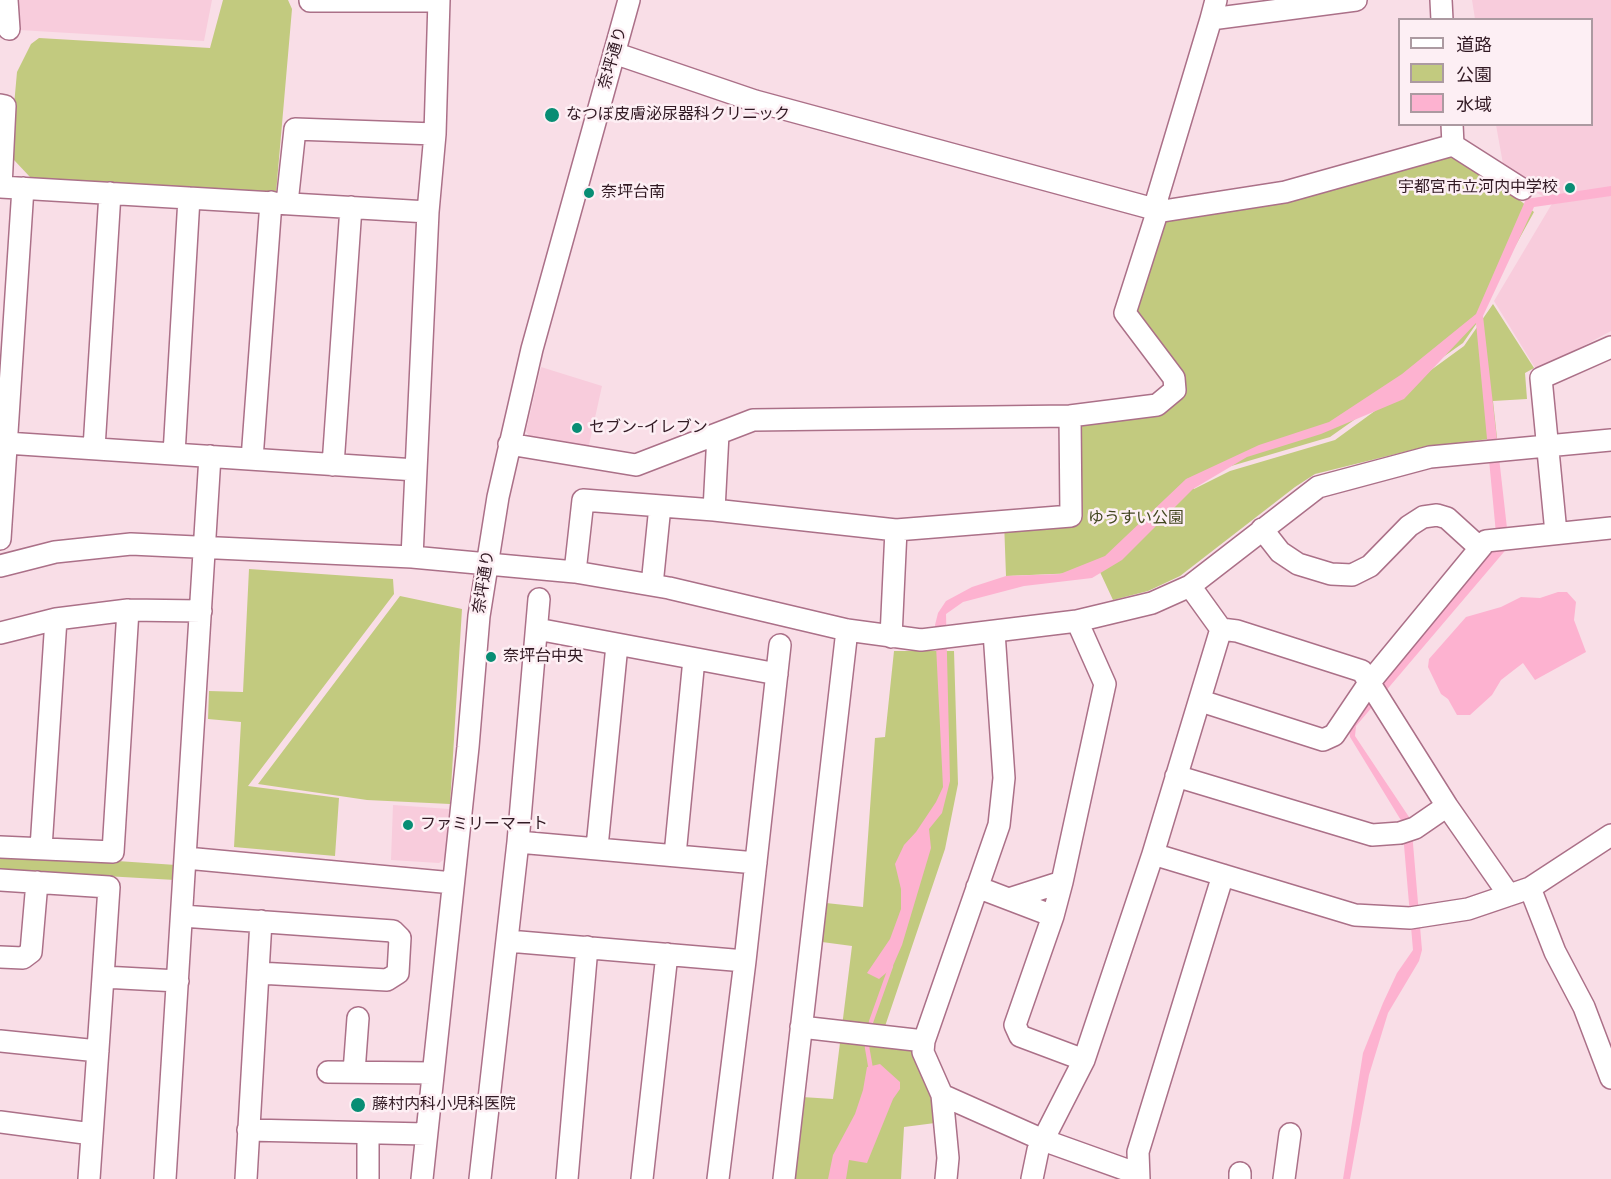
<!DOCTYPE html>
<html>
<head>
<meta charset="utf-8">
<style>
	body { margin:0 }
	#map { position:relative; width:1611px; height:1179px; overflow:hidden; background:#f9dee7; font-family:Manrope,"Noto Sans JP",sans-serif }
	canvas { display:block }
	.legend { position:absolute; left:1398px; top:18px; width:195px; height:108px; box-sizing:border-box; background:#fdeff4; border:2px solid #ac9aa1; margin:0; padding:8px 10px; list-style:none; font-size:18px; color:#321a24 }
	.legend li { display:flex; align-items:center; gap:12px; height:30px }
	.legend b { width:30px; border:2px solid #ac9aa1 }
</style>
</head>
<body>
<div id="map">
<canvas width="1611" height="1179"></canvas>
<ul class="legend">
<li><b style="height:8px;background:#fff"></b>道路</li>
<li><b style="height:16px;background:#c2ca7f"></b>公園</li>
<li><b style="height:16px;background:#fdb2d0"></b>水域</li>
</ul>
</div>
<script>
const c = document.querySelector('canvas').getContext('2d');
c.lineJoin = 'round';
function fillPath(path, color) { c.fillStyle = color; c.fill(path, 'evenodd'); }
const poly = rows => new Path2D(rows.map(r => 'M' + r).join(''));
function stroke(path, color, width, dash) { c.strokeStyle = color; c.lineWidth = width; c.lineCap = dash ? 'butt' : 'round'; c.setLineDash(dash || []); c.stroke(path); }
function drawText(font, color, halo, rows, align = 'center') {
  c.font = font + ' Manrope,"Noto Sans JP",sans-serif'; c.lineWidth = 5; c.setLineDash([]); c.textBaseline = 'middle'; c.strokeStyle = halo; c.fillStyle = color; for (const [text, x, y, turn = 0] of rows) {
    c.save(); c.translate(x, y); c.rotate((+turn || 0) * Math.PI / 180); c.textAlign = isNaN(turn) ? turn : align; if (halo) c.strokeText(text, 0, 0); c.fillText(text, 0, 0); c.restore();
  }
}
const built = poly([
	[16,0,212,0,204,41,19,30],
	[1472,0,1611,0,1611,331,1537,371,1494,301,1553,202,1505,175,1496,125,1592,124,1592,20,1475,19],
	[541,367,602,386,587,454,532,442,526,431],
	[393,805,449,809,445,859,439,863,391,860]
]);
const green = poly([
	[223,0,288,0,292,9,276,193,40,181,30,177,14,160,10,150,17,72,31,44,39,38,210,48],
	[1453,145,1534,212,1502,270,1479,320,1463,343,1330,437,1187,479,1194,489,1230,471,1335,440,1464,346,1493,304,1534,368,1525,373,1527,399,1493,401,1497,438,1424,447,1315,474,1295,487,1180,576,1148,591,1113,600,1100,572,1006,576,1004,521,1071,516,1070,416,1175,390,1125,313,1156,216],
	[249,569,393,579,394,594,248,786,339,798,335,856,234,847,241,722,208,719,209,691,243,692],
	[400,596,462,609,450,804,367,800,258,784],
	[894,651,954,651,958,784,945,849,880,1041,916,1046,929,1089,935,1123,904,1127,901,1179,794,1179,802,1097,833,1099,852,946,822,942,826,903,863,907,875,738,885,737],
	[0,853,176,865,175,880,0,870]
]);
const water = poly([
	[1611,186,1611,196,1534,207,1483,316,1509,546,1356,726,1355,736,1411,820,1422,950,1419,961,1388,1013,1369,1075,1350,1179,1343,1179,1363,1053,1383,1003,1397,973,1413,950,1402,822,1350,737,1348,723,1497,544,1476,323,1404,399,1321,434,1247,457,1193,489,1122,560,1092,578,1024,586,963,602,946,614,950,781,942,813,929,829,931,848,902,945,892,968,879,979,867,973,890,939,901,909,901,889,895,864,904,845,916,832,936,802,943,787,935,625,938,613,946,601,972,587,1006,576,1060,574,1105,556,1186,479,1259,445,1329,422,1402,374,1476,314,1526,199],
	[1558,592,1567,592,1576,602,1574,620,1586,652,1535,680,1523,663,1501,680,1492,695,1470,715,1457,715,1448,699,1441,694,1428,667,1429,659,1466,617,1501,607,1521,597,1540,598],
	[880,1064,900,1082,900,1089,893,1099,867,1163,849,1160,846,1179,828,1179,833,1155,855,1114,863,1090,867,1067]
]);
const stream = poly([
	[871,1022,891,966],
	[867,1047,871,1070]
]);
const minor = poly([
	[7,0,9,29],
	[1216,0,1211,19,1356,0],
	[1441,0,1442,20],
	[310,1,439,1],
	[614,53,755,101,1154,209,1211,19],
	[0,105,5,106,1,187],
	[1452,124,1453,145],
	[435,134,439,0],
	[0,187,428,212],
	[287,203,295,129,435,134,428,212,412,557],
	[6,443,416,470],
	[509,444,636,465,753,420,1070,416,1157,405,1175,390,1174,378,1125,313,1156,216,1154,209,1163,211,1285,192,1453,145,1522,189],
	[94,448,110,193],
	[174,454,189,198],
	[252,459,271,202],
	[333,465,351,207],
	[714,510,718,434],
	[1262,529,1280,552,1298,564,1331,574,1352,575,1370,566,1409,526,1423,517,1437,515,1447,518,1480,548],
	[1556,533,1541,378,1611,347],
	[0,539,23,188],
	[0,566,55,552,131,544,412,557,575,572,669,588,847,630,921,640,1077,621,1152,603,1190,586,1318,487,1430,457,1611,440],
	[575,572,583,500,714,510,896,530,1071,516,1070,416],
	[652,585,660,506],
	[1190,586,1221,629],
	[1077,621,1105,684,1062,882,1053,916,1015,1025,1020,1036,1084,1060],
	[537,629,777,674],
	[1221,629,1237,631,1362,671,1447,806,1509,895],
	[0,633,56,619,128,610,201,611],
	[891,637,896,530],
	[1201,701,1323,740,1334,735,1369,683,1486,541,1611,528],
	[1176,776,1372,835,1400,833,1415,828,1447,806],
	[518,842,756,863],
	[0,847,113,852,128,610],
	[597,847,617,645],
	[41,848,56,619],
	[1153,854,1355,915,1410,918,1468,909,1530,888,1611,835],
	[675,855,694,659],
	[186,858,453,883],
	[0,880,109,887,103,977],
	[977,887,1053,916],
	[1530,888,1555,952,1584,1007,1611,1078],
	[1009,899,1062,882],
	[182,916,393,931,400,938,398,973,387,980,258,973],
	[508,941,745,961],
	[0,957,23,958,31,952,37,882],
	[801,1027,924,1041],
	[0,1041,98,1051],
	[328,1072,433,1073],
	[354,1072,358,1018],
	[942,1095,1043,1140,1138,1174],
	[0,1122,92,1134],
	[248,1130,426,1134],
	[368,1134,368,1179],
	[89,1179,103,977,178,981],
	[165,1179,210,456],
	[246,1179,261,921],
	[422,1179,468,747,479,616,498,497,532,349,629,0],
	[480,1179,518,842,539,599],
	[567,1179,587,947],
	[642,1179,667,954],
	[718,1179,745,961,780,645],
	[784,1179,847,630],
	[946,1179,948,1158,942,1095,923,1052,924,1041,999,825,1004,778,994,632],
	[1032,1179,1038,1150,1084,1060,1153,854,1221,629],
	[1139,1179,1138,1152,1223,875],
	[1240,1179,1240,1173],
	[1284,1179,1290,1134]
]);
const markers = [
	[552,115,8,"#088d74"],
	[1570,188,6,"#088d74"],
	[589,193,6,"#088d74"],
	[577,428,6,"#088d74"],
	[491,657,6,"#088d74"],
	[408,825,6,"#088d74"],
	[358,1105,8,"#088d74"]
];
const streetNames = [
	["奈坪通り",613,58,-74],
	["奈坪通り",484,582,-81]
];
const poiNames = [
	["なつぼ皮膚泌尿器科クリニック",566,115],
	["宇都宮市立河内中学校",1558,188,"right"],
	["奈坪台南",601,193],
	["セブン-イレブン",589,428],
	["奈坪台中央",503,657],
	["ファミリーマート",420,825],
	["藤村内科小児科医院",372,1105]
];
const parkNames = [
	["ゆうすい公園",1136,519]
];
fillPath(built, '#f8ccdc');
fillPath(green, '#c2ca7f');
fillPath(water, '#fdb2d0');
stroke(stream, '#fdb2d0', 4.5);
stroke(minor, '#ab7088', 24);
stroke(minor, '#fff', 21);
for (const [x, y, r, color] of markers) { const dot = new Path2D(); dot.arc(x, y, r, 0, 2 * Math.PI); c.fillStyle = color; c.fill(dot); stroke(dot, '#fdeff4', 2); }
drawText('16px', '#321a24', '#fdeff4', streetNames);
drawText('16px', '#321a24', '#fdeff4', poiNames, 'left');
drawText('16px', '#434720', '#fdeff4', parkNames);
</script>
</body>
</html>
